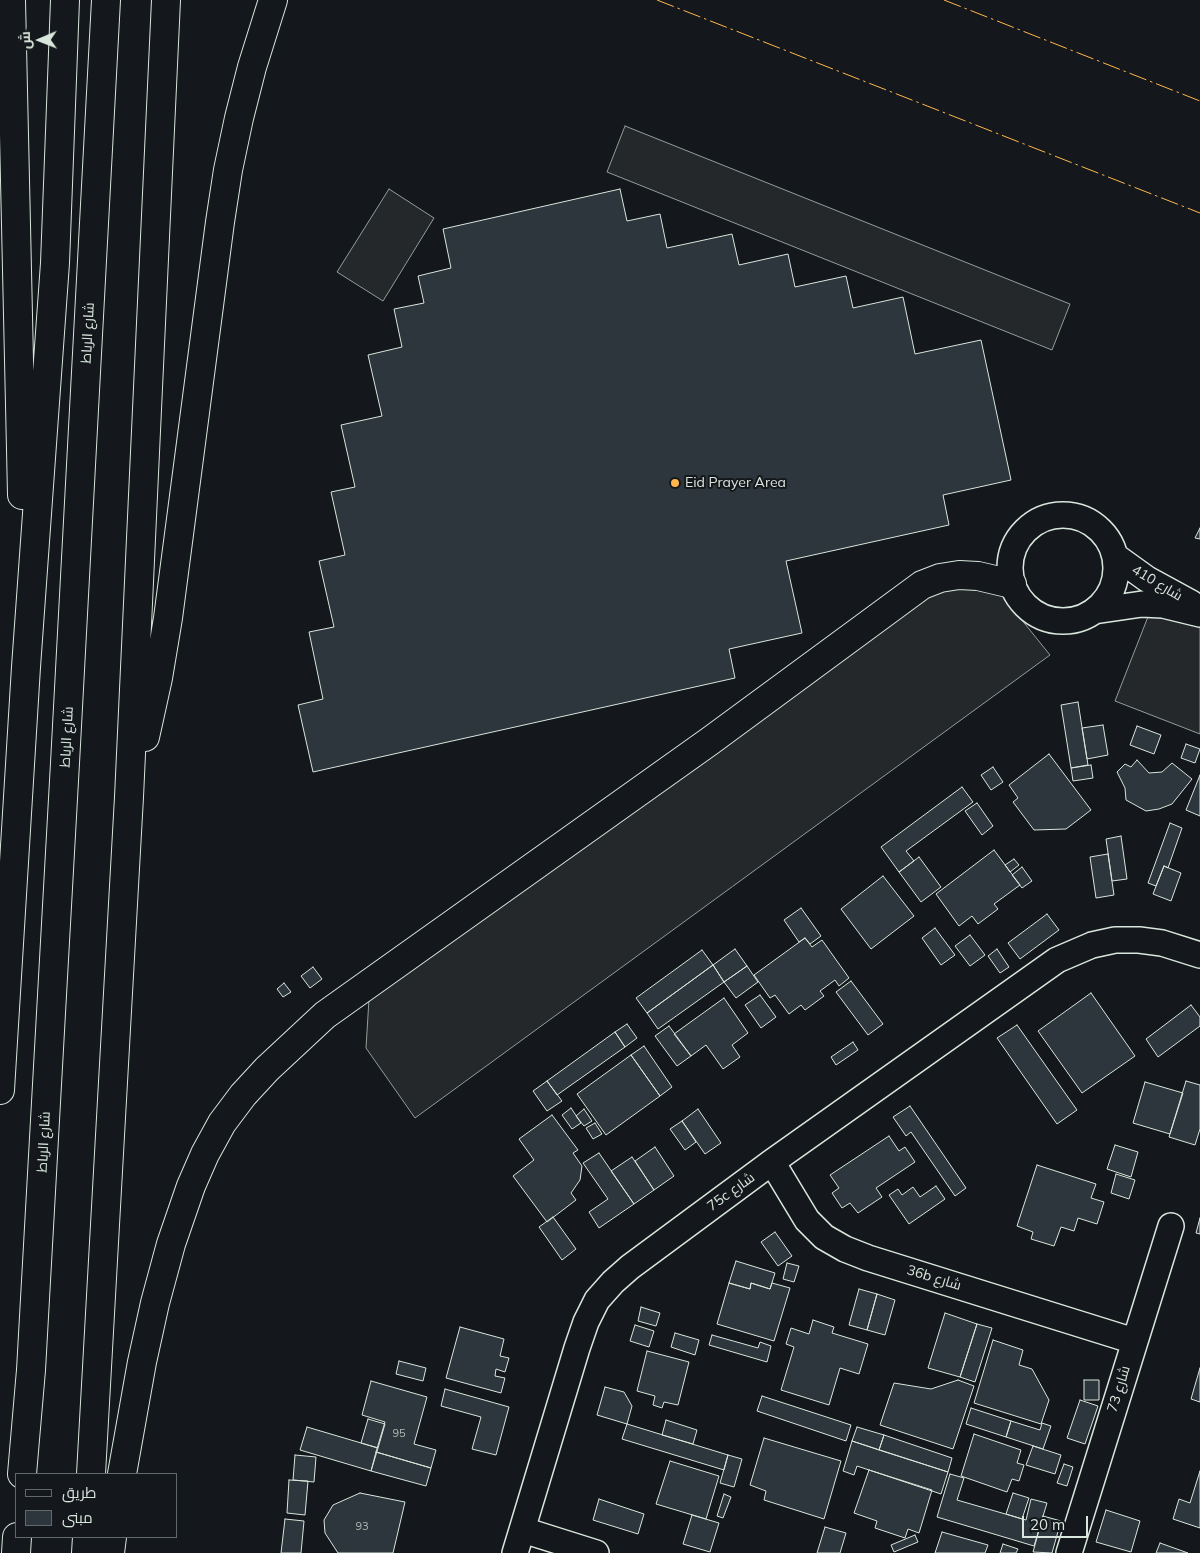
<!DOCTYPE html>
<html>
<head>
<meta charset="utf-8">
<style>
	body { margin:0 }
	#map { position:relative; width:1200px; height:1553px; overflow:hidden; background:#14181c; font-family:Mulish,Cairo,sans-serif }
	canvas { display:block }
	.legend { position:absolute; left:15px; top:1473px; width:162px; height:65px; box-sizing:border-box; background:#14181c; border:1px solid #626a69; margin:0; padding:6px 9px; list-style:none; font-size:15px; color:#d8e6dc }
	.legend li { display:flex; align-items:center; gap:10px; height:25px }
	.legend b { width:25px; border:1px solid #626a69 }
	.north { position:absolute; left:15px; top:15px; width:50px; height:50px; -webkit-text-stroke:4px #14181c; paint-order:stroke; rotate:269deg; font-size:14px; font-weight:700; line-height:20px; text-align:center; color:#d8e6dc }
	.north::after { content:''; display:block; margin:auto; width:18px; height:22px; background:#d8e6dc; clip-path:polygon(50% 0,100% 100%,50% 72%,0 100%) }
	.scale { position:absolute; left:1022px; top:1516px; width:66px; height:22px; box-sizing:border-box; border:2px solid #d8e6dc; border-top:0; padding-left:6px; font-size:15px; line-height:18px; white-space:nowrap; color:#d8e6dc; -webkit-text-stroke:4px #14181c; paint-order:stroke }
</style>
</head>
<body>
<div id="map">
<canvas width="1200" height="1553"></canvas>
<ul class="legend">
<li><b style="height:6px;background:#14181c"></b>طريق</li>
<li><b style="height:14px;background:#2c363c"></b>مبنى</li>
</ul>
<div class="north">ش</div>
<div class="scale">20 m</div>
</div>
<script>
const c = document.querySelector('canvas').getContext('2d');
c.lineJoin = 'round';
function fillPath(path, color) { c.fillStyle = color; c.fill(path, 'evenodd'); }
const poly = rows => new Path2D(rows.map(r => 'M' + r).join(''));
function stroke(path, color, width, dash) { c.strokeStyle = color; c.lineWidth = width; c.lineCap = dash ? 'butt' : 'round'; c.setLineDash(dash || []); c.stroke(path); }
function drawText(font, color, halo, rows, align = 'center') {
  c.font = font + ' Mulish,Cairo,sans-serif'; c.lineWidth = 4; c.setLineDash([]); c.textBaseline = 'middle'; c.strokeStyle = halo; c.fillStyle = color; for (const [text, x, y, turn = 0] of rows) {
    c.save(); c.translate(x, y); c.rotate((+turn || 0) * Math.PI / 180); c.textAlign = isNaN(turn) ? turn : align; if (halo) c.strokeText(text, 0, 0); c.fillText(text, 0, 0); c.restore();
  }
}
const parking = poly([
	[625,126,1070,304,1052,350,607,172,625,126],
	[389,189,434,218,383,301,337,272,389,189],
	[992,583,1050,655,415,1118,366,1048,369,999,943,585,992,583],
	[1151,609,1200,628,1200,734,1115,701,1151,609]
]);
const building = poly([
	[620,189,627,221,660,214,667,248,732,234,739,265,788,254,795,287,846,276,853,308,903,297,915,354,981,340,1011,480,943,495,949,525,786,561,802,633,729,649,735,678,313,772,298,705,323,699,309,632,334,627,319,561,345,555,331,492,355,487,341,425,382,416,368,355,402,347,394,309,424,303,418,276,451,268,443,229,620,189],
	[1200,528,1200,539,1195,538,1200,528],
	[1078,702,1088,765,1071,768,1061,705,1078,702],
	[1103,725,1108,755,1087,759,1082,728,1103,725],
	[1137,726,1161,735,1154,754,1130,745,1137,726],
	[1186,744,1200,749,1195,763,1181,758,1186,744],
	[1049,754,1091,810,1066,829,1034,830,1013,802,1018,798,1009,785,1049,754],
	[1137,760,1149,773,1162,772,1172,763,1192,779,1172,804,1159,809,1146,811,1126,800,1125,788,1117,772,1125,764,1131,767,1137,760],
	[1091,765,1093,778,1073,781,1071,768,1091,765],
	[993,767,1003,782,991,790,981,775,993,767],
	[1200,775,1200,816,1186,810,1200,775],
	[962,787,973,802,906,851,914,861,899,872,881,847,962,787],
	[977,803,993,826,982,835,965,811,977,803],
	[1170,823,1182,828,1168,868,1164,866,1156,886,1148,883,1170,823],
	[1121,836,1127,879,1112,881,1106,839,1121,836],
	[994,850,1020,885,994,904,998,909,978,924,972,916,959,926,936,894,994,850],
	[1108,854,1114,895,1096,898,1090,857,1108,854],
	[919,857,941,887,921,902,899,872,919,857],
	[1014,859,1019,865,1010,872,1005,865,1014,859],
	[1164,866,1181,873,1171,901,1153,894,1164,866],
	[1022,867,1032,881,1022,888,1012,875,1022,867],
	[883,876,914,916,871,949,841,909,883,876],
	[801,908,821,936,810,944,805,938,799,942,784,920,801,908],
	[1047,914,1059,930,1020,959,1008,943,1047,914],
	[935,928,955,955,941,965,922,938,935,928],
	[970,935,985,955,970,966,955,946,970,935],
	[805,938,812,947,822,940,849,978,839,986,835,980,820,991,824,996,805,1010,801,1005,789,1014,775,995,770,998,754,975,805,938],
	[735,949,747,966,724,982,713,965,735,949],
	[997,949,1009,967,1000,973,988,956,997,949],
	[702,950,713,965,647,1013,636,998,702,950],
	[713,965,724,982,658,1029,647,1013,713,965],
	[747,966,758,982,736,998,724,982,747,966],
	[313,967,322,979,310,988,301,976,313,967],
	[851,981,883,1024,868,1035,836,992,851,981],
	[284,983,291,992,283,997,277,989,284,983],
	[1091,993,1135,1056,1082,1093,1038,1031,1091,993],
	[760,995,776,1017,761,1028,745,1005,760,995],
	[724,998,748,1033,732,1045,740,1057,723,1069,706,1045,691,1056,674,1034,724,998],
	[1191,1005,1200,1017,1200,1026,1158,1057,1146,1039,1191,1005],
	[627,1024,637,1038,625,1047,615,1032,627,1024],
	[1017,1025,1077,1110,1057,1124,997,1038,1017,1025],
	[669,1026,691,1056,677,1066,655,1036,669,1026],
	[615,1032,625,1047,557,1095,547,1081,615,1032],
	[853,1042,858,1050,836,1065,831,1057,853,1042],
	[644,1046,672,1087,660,1096,631,1055,644,1046],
	[631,1055,660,1096,606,1135,577,1094,631,1055],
	[547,1081,562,1101,547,1111,533,1091,547,1081],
	[1186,1081,1200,1085,1200,1129,1195,1145,1169,1137,1186,1081],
	[1145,1082,1183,1093,1170,1134,1133,1123,1145,1082],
	[910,1106,966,1188,955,1196,911,1132,906,1136,893,1117,910,1106],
	[571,1108,581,1123,572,1129,562,1115,571,1108],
	[584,1109,592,1121,584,1126,576,1116,584,1109],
	[698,1109,721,1143,705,1154,682,1121,698,1109],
	[552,1115,578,1150,573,1153,582,1166,580,1180,571,1193,576,1200,547,1222,513,1176,534,1160,519,1139,552,1115],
	[682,1121,696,1142,685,1150,670,1129,682,1121],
	[595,1123,602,1134,593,1139,586,1128,595,1123],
	[889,1136,899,1151,905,1147,915,1162,876,1188,882,1197,858,1213,850,1203,842,1208,832,1193,839,1188,830,1175,889,1136],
	[1115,1145,1138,1152,1131,1177,1107,1169,1115,1145],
	[655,1147,674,1176,654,1190,635,1161,655,1147],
	[599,1153,634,1204,599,1228,589,1212,608,1199,583,1163,599,1153],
	[632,1157,654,1190,634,1204,611,1171,632,1157],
	[1037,1165,1096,1184,1091,1198,1104,1202,1097,1224,1078,1218,1074,1231,1061,1227,1054,1246,1031,1239,1033,1232,1017,1226,1037,1165],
	[1116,1174,1135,1180,1129,1199,1111,1193,1116,1174],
	[936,1186,945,1199,909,1224,889,1195,898,1189,902,1195,913,1187,920,1197,936,1186],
	[553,1217,576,1249,562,1260,539,1227,553,1217],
	[1200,1218,1200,1234,1196,1233,1200,1218],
	[775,1232,792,1256,778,1266,761,1242,775,1232],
	[736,1261,775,1273,770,1289,751,1283,750,1289,729,1283,736,1261],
	[787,1263,799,1266,794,1282,783,1279,787,1263],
	[729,1283,750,1289,751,1283,770,1289,772,1283,790,1288,774,1341,717,1324,729,1283],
	[859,1289,877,1294,867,1330,849,1325,859,1289],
	[877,1294,895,1300,885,1335,867,1330,877,1294],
	[641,1307,660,1313,656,1326,638,1321,641,1307],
	[945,1313,977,1324,960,1377,928,1368,945,1313],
	[813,1320,834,1327,832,1333,868,1344,859,1374,840,1368,829,1405,781,1390,794,1347,786,1344,791,1328,809,1334,813,1320],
	[977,1324,992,1328,975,1382,960,1377,977,1324],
	[635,1325,654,1331,649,1347,630,1341,635,1325],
	[460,1327,504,1339,500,1356,509,1358,505,1372,496,1369,495,1376,505,1378,501,1393,446,1378,460,1327],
	[675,1333,699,1340,695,1355,671,1347,675,1333],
	[712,1335,758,1348,760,1342,771,1346,767,1362,709,1345,712,1335],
	[993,1340,1023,1350,1019,1365,1032,1369,1049,1400,1041,1424,974,1403,993,1340],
	[647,1351,689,1362,678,1405,664,1402,662,1408,653,1405,655,1396,637,1391,647,1351],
	[399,1361,426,1368,423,1381,396,1374,399,1361],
	[1200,1368,1200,1402,1191,1399,1200,1368],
	[958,1380,974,1386,953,1449,880,1425,894,1383,931,1389,958,1380],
	[1084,1380,1099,1380,1099,1400,1084,1400,1084,1380],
	[371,1381,427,1397,414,1444,436,1450,431,1468,376,1452,385,1422,362,1415,371,1381],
	[605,1387,624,1392,632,1406,627,1424,597,1415,605,1387],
	[445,1389,509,1407,496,1455,472,1449,481,1417,441,1406,445,1389],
	[762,1396,851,1425,846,1441,757,1411,762,1396],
	[1080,1400,1098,1406,1085,1444,1067,1438,1080,1400],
	[971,1408,1011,1421,1006,1437,966,1424,971,1408],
	[368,1419,385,1424,378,1448,361,1443,368,1419],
	[666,1420,697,1430,693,1444,662,1435,666,1420],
	[1011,1421,1040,1430,1042,1423,1051,1426,1043,1449,1006,1437,1011,1421],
	[627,1424,728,1455,724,1470,622,1439,627,1424],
	[307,1427,378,1448,371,1471,300,1450,307,1427],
	[857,1427,884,1435,879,1450,852,1441,857,1427],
	[974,1434,1021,1450,1017,1463,1024,1465,1019,1481,1012,1479,1007,1492,961,1476,974,1434],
	[884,1435,952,1458,948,1472,879,1450,884,1435],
	[764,1438,841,1461,824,1519,764,1500,766,1491,750,1485,764,1438],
	[852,1441,948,1472,941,1494,857,1466,854,1475,843,1471,852,1441],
	[1033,1446,1061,1455,1055,1474,1026,1465,1033,1446],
	[376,1452,431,1468,426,1486,371,1471,376,1452],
	[295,1455,316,1457,314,1482,293,1480,295,1455],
	[728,1455,742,1459,734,1487,720,1483,728,1455],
	[670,1461,719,1476,706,1519,656,1504,670,1461],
	[1064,1464,1073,1467,1067,1486,1057,1483,1064,1464],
	[869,1470,932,1490,919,1533,908,1529,905,1538,875,1528,877,1521,854,1513,869,1470],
	[1200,1471,1200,1528,1173,1519,1179,1499,1190,1503,1200,1471],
	[950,1474,964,1478,957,1500,1026,1520,1031,1499,1047,1503,1034,1546,937,1517,950,1474],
	[289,1480,308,1481,305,1515,287,1513,289,1480],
	[360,1493,405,1502,393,1553,338,1553,325,1533,324,1520,333,1505,360,1493],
	[1013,1493,1029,1498,1022,1519,1006,1514,1013,1493],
	[724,1494,731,1497,723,1518,717,1516,724,1494],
	[599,1499,644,1514,638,1534,593,1520,599,1499],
	[1106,1510,1140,1521,1131,1552,1096,1542,1106,1510],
	[692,1515,719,1523,710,1552,683,1544,692,1515],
	[1043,1516,1061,1521,1052,1553,1033,1552,1043,1516],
	[285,1519,304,1521,301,1553,281,1553,285,1519],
	[825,1527,846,1533,840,1553,817,1553,825,1527],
	[942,1532,988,1545,985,1553,935,1553,942,1532],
	[915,1535,918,1542,894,1552,891,1545,915,1535],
	[1160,1543,1188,1553,1156,1553,1160,1543],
	[1003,1544,1018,1549,1016,1553,1000,1553,1003,1544]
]);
const minor = poly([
	'1010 568a53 53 0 1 1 106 0a53 53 0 1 1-106 0Z',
	[1115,556,1147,579,1191,603],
	[1094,611,1142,604,1163,605,1200,614],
	[772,1162,807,1220,824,1237,845,1249,868,1258,1134,1341],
	[523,1530,596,1553],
	[515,1553,577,1348,586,1322,597,1300,613,1282,630,1267,772,1162,1057,960,1092,945,1115,940,1139,940,1162,943,1200,955],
	[1069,1553,1171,1226]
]);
const highway = poly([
	[11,0,22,495],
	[145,737,158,678,168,618,220,222,228,170,239,118,252,67,273,0],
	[0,1090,26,667,55,263,65,0],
	[22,1474,31,1370,65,763,106,0],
	[91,1474,129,797,166,0],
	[122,1474,142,1362,155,1303,171,1244,191,1186,205,1154,222,1123,243,1095,267,1069,325,1015,710,741,922,585,940,578,959,575,978,576,1012,584],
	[16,1553,17,1537],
	[86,1553,87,1537],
	[110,1553,112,1537]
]);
const power = poly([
	[657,0,1200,213],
	[944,0,1200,101]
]);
const markers = [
	[675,483,5,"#ffb74d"]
];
const numberNames = [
	["95",399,1434],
	["93",362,1527]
];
const streetNames = [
	["شارع الرباط",88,333,-87],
	["شارع 410",1157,583,31],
	["شارع الرباط",67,737,-87],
	["شارع الرباط",44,1142,-87],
	["75c شارع",731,1192,-36],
	["36b شارع",934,1278,17],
	["شارع 73",1119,1389,-73]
];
const poiNames = [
	["Eid Prayer Area",685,483]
];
fillPath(parking, '#24282b');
stroke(parking, '#939e99', 1);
fillPath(building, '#2c363c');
stroke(building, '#d8e6dc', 1);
stroke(minor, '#d8e6dc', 28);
stroke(highway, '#d8e6dc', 30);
stroke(minor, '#14181c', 25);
stroke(highway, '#14181c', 28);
stroke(power, '#ffb74d', 1, [18, 4, 2.5, 4]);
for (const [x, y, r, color] of markers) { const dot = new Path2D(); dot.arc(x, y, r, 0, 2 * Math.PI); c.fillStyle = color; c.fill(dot); stroke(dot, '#14181c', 2); }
drawText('11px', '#adbab4', null, numberNames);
drawText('14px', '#d8e6dc', '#14181c', streetNames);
drawText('14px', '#d8e6dc', '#14181c', poiNames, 'left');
</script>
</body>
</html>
